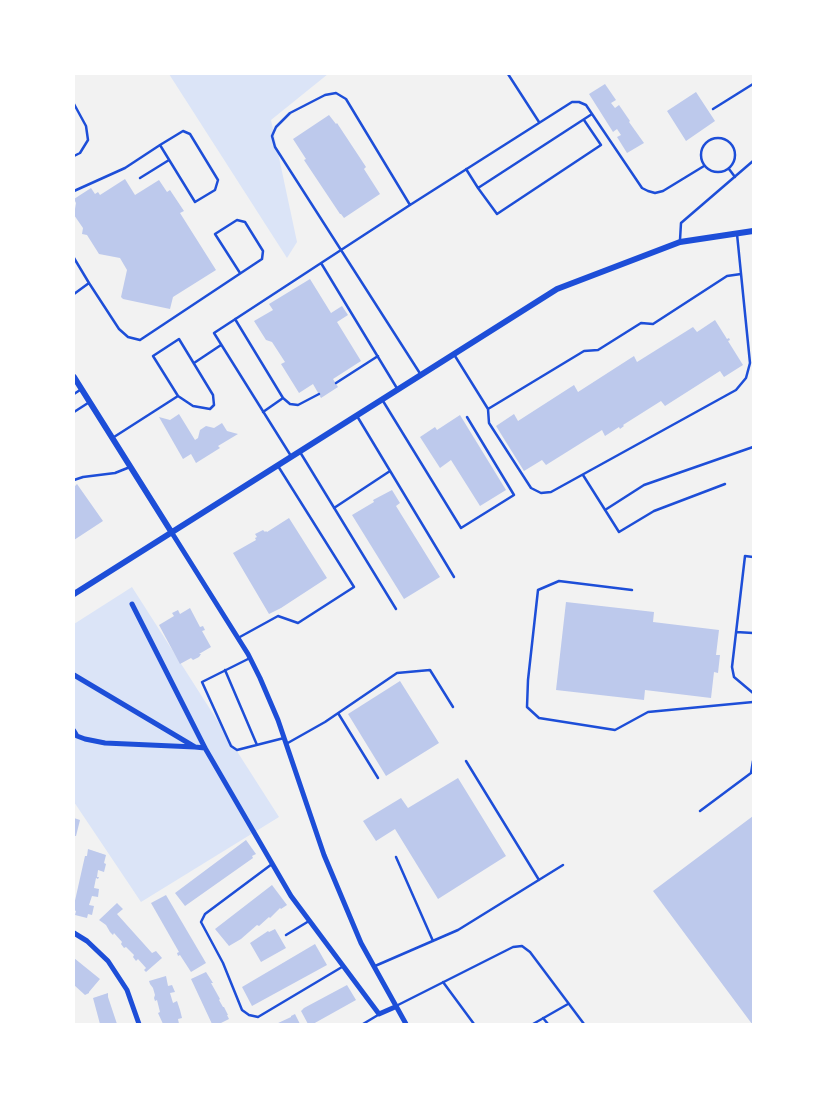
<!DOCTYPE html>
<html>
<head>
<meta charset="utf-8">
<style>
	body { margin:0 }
	#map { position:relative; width:827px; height:1098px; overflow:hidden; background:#f2f2f2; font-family:"Alegreya Sans",sans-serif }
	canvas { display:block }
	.frame { position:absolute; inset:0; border:75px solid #fff; pointer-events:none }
</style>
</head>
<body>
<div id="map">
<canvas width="827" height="1098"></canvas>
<div class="frame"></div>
</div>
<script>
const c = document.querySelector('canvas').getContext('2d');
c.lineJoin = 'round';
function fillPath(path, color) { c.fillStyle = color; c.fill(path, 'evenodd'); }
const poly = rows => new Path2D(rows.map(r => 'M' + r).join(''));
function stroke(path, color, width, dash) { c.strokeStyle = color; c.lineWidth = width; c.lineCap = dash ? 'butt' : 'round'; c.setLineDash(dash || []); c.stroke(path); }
const green = poly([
	[169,74,328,74,271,120,297,242,287,258],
	[132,587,279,817,141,902,74,802,74,624]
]);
const building = poly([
	[605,84,616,100,611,103,615,108,619,105,630,121,629,122,644,143,627,153,617,137,621,135,617,129,613,132,589,94],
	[696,92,715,121,686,141,667,111],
	[329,115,336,124,337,123,366,167,364,169,380,194,344,218,341,214,340,214,304,160,306,159,293,139],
	[125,179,135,195,159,180,167,192,170,190,184,211,180,213,216,270,173,297,170,309,123,299,121,297,127,270,120,258,99,254,87,235,82,234,83,228,74,215,76,203,74,199,91,188,95,194,98,192,100,195],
	[310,279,331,313,342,306,348,315,337,322,361,361,333,379,338,387,321,398,313,384,299,393,281,364,285,362,272,342,266,340,254,321,273,310,269,304],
	[715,320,727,339,729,338,730,340,728,341,743,365,724,377,720,371,665,406,661,401,623,425,624,426,620,429,619,427,605,436,602,430,546,465,542,460,524,471,496,426,514,414,518,421,574,385,578,392,634,356,637,362,693,327,697,332],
	[179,414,195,440,198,438,200,430,206,426,214,428,222,423,227,431,238,434,218,446,220,448,196,463,191,454,183,459,159,417,170,420],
	[460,415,506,490,480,506,451,460,440,468,420,437,435,427,437,430],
	[77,484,103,521,74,540,74,487],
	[392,490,400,503,396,506,440,577,404,599,352,515,374,502,373,500],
	[289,518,327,578,281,608,269,614,233,553,256,540,255,538,257,537,255,534,263,530,265,532,266,531,267,532],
	[566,602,654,612,653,622,719,630,716,655,720,655,718,673,714,672,711,698,645,690,644,700,556,690],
	[190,608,200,627,203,626,205,630,202,631,211,647,199,654,201,654,199,657,193,660,191,658,180,664,159,625,174,616,172,613,178,610,180,614],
	[400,681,439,743,386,776,348,714],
	[458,778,506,856,438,899,395,829,376,841,363,821,401,798,408,808],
	[753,816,753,1024,752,1024,653,891],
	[74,818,80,820,76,836,74,836],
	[246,840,256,854,252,856,253,858,185,906,175,893],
	[88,849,106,855,104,863,106,864,104,872,98,870,97,877,99,877,98,879,96,878,94,888,99,889,98,897,92,896,89,905,94,906,92,915,88,914,87,918,75,915,76,911,74,910,74,905,85,856,87,856],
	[272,885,287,905,281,909,280,908,270,918,269,917,259,926,257,925,241,939,229,946,215,929],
	[166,895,206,963,191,972,180,955,178,956,177,953,179,952,151,903],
	[117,903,123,909,117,914,152,953,156,951,162,958,146,972,144,970,146,968,138,959,136,961,133,957,134,955,126,947,124,948,121,944,122,942,114,933,113,935,110,932,106,925,99,920],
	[275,929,286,948,261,962,250,943,268,931,269,932],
	[315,944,327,965,252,1006,242,987],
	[74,958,100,979,89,992,89,993,85,995,74,985],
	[206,972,213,983,211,983,220,999,219,1000,223,1007,224,1007,228,1015,227,1015,229,1019,219,1024,212,1024,191,979],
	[166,976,168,986,172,985,175,992,170,993,173,1003,177,1001,180,1010,182,1018,178,1019,179,1024,163,1024,158,1013,160,1012,157,1000,155,1001,154,998,155,995,153,988,150,984,149,981],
	[347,985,356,1000,313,1024,308,1024,301,1011,304,1008],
	[108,993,108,997,117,1024,100,1024,93,998],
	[295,1014,300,1024,276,1024,291,1017,291,1016]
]);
const service = poly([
	[508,74,539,122],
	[74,104,86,126,88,140,80,153,74,156],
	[713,109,753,84],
	'701 155a17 17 0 1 1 34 0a17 17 0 1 1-34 0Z',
	[466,169,478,188,592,114],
	[729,169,735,177],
	[140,178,169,160],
	[478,188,497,214,601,145,584,120],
	[74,191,125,168,160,145,183,131,190,134,218,180,215,190,195,202,160,145],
	[410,205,572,102,579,102,586,105,642,188,648,191,655,193,663,191,704,166],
	[680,240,681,223,753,161],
	[74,258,89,283],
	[321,263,398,390],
	[74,294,89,283,119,329,128,337,140,340,262,259,263,251,245,222,237,220,215,234,240,273],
	[235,319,283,398,290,404,298,405,319,394],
	[455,356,488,409,489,423,531,488,541,493,551,492,736,390,746,378,750,363,737,234],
	[194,363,221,345],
	[336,383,378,356],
	[74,394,80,390],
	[383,401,461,528,514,495,467,417],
	[488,409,584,351,598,350,641,323,653,324,727,276,741,274],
	[74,412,88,403],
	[263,412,283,398],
	[357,416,454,577],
	[114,437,178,396,193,406,210,409,214,405,213,395,179,339,153,356,178,396],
	[300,452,396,609],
	[291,456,214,333,341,250,410,205,346,99,336,93,325,95,290,113,276,127,272,136,275,147,341,250,421,375],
	[583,475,619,532,654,511,725,484],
	[74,480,83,477,115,473,130,467],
	[334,508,390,471],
	[605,510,644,485,753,447],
	[753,557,745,556,732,667,734,677,753,693],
	[632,590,559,581,538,590,528,680,527,707,539,718,615,730,648,712,753,702],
	[736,632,753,633],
	[238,638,278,616,298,623,354,587,278,466],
	[250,658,202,682,231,746,237,750,284,738],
	[225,670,257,745],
	[338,713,378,778],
	[286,744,325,722,397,673,430,670,453,707],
	[466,761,539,880],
	[700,811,751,773,753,761],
	[396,857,433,941],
	[272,864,205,914,201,922,223,963,242,1010,249,1015,258,1017,342,967],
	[286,935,309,921],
	[375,966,458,930,563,865],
	[443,982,474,1024],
	[396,1006,513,947,522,946,530,952,584,1024],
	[543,1018,548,1024],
	[363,1024,378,1015],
	[533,1024,568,1004]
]);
const minor = poly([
	[172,533,248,654,260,678,278,720,324,855,361,943,406,1024],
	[132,604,205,748,291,896,379,1014,395,1007],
	[74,675,195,747,205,748],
	[74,731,77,736,85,739,105,743,195,747],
	[74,933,87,941,108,961,127,990,139,1024]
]);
const tertiary = poly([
	[74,377,172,533],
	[74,594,557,289,680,242,753,231]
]);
fillPath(green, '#dbe4f7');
fillPath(building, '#bdc9ec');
stroke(service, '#1d4ed8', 2.5);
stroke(minor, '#1d4ed8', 5);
stroke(tertiary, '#1d4ed8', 6);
</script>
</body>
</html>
